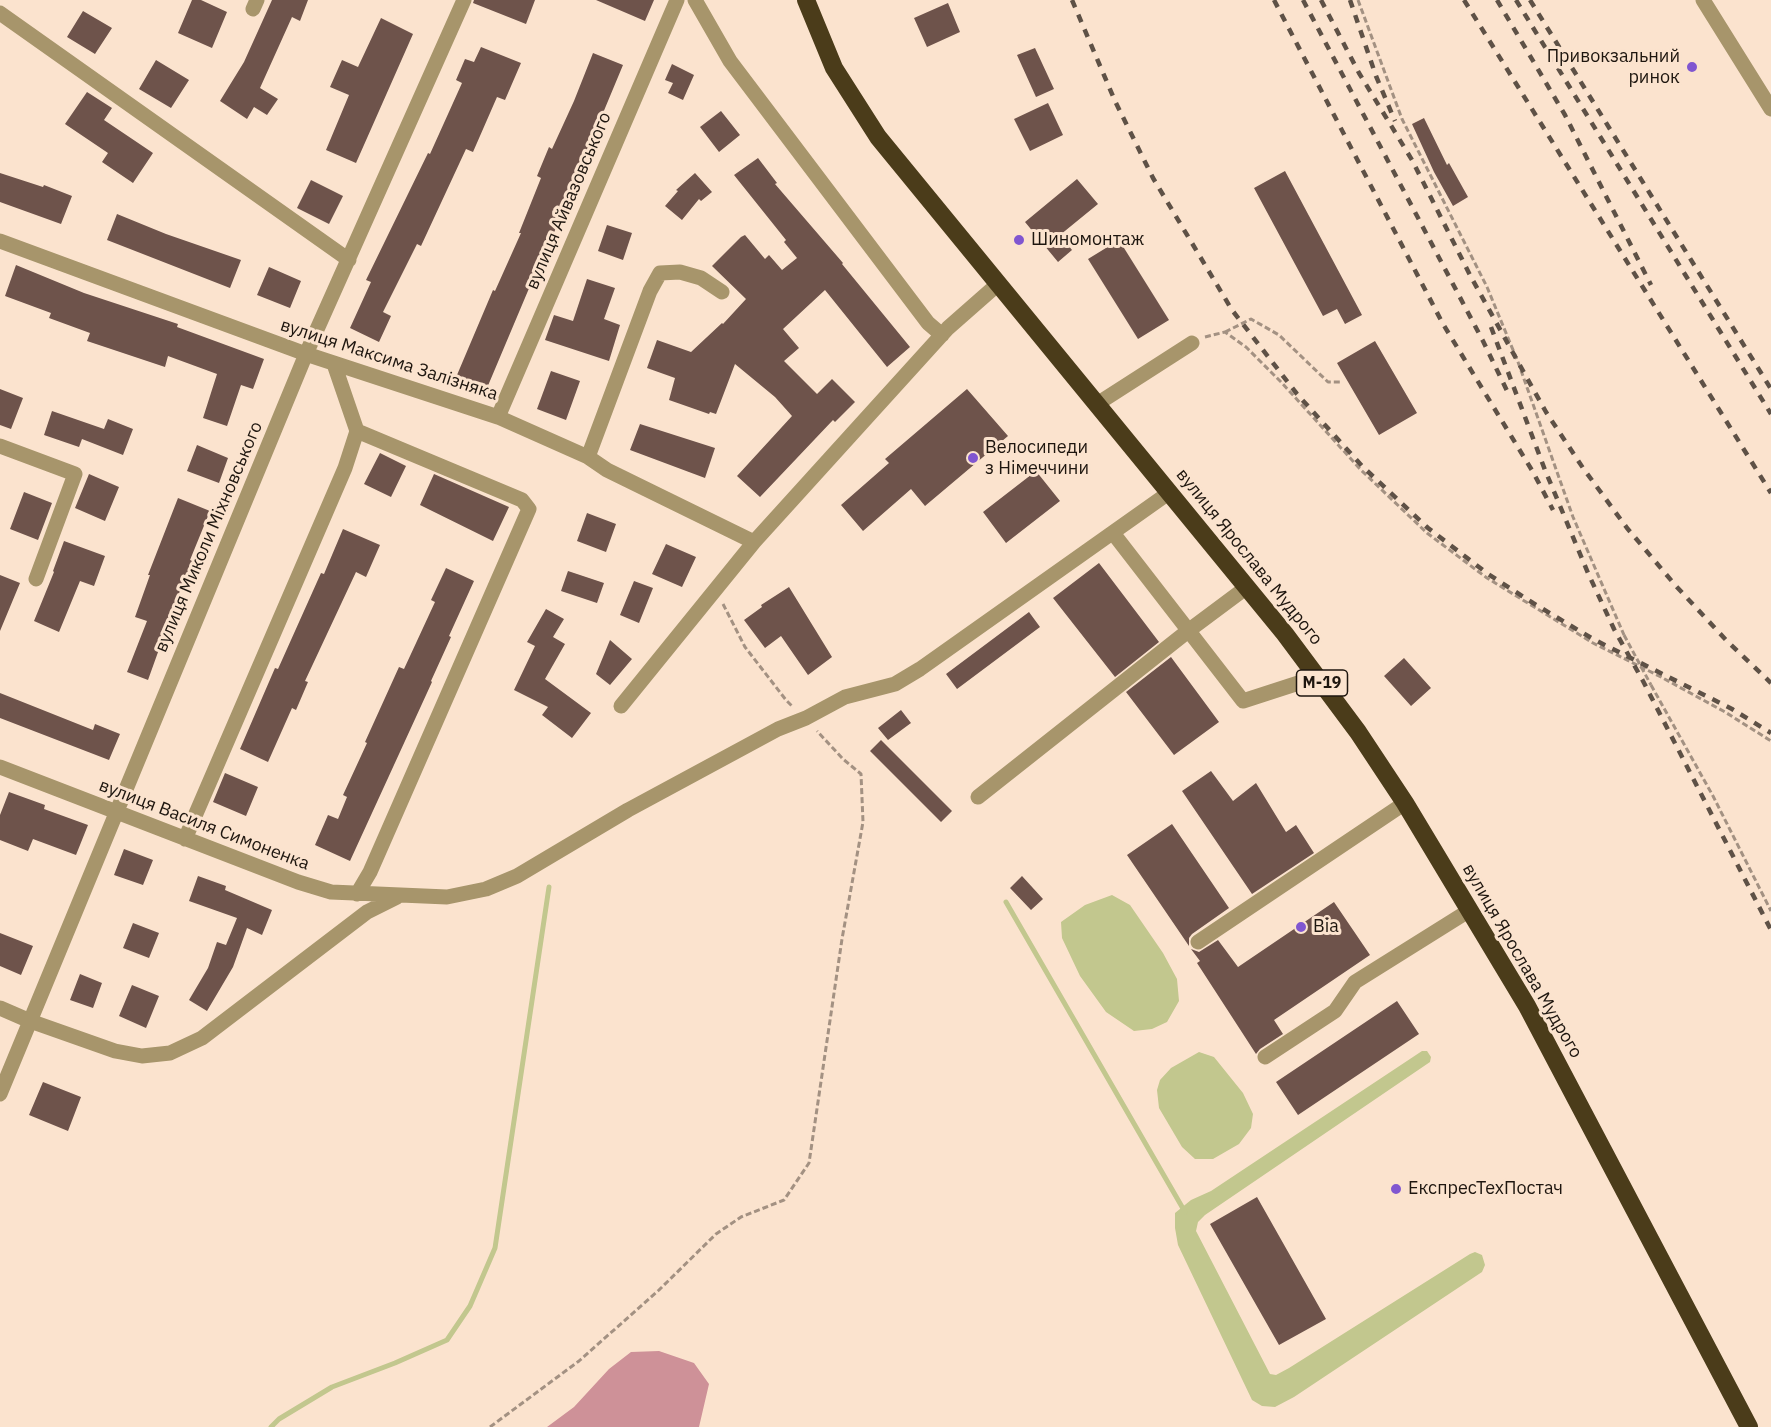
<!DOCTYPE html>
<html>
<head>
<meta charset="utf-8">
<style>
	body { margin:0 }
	canvas { display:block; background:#fbe3ce }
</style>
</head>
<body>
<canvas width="1771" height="1427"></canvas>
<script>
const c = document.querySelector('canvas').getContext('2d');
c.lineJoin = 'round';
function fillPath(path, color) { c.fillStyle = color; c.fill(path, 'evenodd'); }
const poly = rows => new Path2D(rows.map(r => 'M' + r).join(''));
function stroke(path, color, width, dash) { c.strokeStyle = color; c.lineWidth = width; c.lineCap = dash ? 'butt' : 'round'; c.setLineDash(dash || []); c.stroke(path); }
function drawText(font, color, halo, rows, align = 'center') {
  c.font = font + ' "IBM Plex Sans",sans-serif'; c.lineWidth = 6; c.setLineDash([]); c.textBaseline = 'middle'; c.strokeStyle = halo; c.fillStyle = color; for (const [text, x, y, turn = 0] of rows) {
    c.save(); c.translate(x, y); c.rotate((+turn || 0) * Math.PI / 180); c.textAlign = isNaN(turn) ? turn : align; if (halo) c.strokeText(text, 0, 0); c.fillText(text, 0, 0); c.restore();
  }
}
const forest = poly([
	[659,1351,694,1363,709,1384,699,1427,547,1427,574,1407,609,1369,631,1352]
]);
const water = poly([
	[1112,895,1130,905,1163,953,1177,979,1179,1001,1167,1022,1152,1029,1134,1031,1106,1012,1080,976,1062,938,1061,922,1085,905],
	[1422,1051,1427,1051,1431,1057,1430,1062,1205,1215,1198,1222,1196,1231,1270,1374,1276,1375,1289,1368,1470,1254,1475,1252,1482,1255,1485,1265,1482,1272,1294,1397,1275,1407,1262,1406,1252,1400,1178,1245,1175,1228,1175,1213,1191,1200,1211,1191],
	[1199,1052,1214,1057,1243,1093,1253,1114,1251,1128,1239,1144,1213,1159,1195,1159,1182,1147,1159,1108,1157,1090,1160,1080,1171,1068]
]);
const stream = poly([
	[1006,902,1185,1212],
	[271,1427,279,1419,332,1387,395,1363,447,1340,470,1306,495,1248,549,887]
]);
const building = poly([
	[192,0,201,0,227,12,212,48,178,33],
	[272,0,308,0,300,21,292,17,260,88,278,99,267,115,254,107,247,119,220,101,244,62],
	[474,0,535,0,526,24,473,3],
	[596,0,654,0,645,21],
	[948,3,960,32,927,47,914,18],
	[83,11,112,28,95,54,67,37],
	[381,18,413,34,356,163,326,150,349,95,330,87,342,60,358,67],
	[481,47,521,63,505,100,497,97,473,152,466,149,421,246,417,244,383,312,391,316,379,342,350,328,371,282,366,280,428,153,430,154,462,83,456,80,465,59,474,62],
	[1035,48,1054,89,1036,97,1017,55],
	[593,53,623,65,583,161,586,162,574,191,571,190,542,263,543,264,533,287,530,286,487,388,457,375,493,290,495,291,521,233,519,233,541,178,537,176,549,147,552,149,574,101],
	[156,60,189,80,171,108,139,89],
	[672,64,694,75,683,100,668,93,673,83,665,80],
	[87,92,112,108,104,120,153,153,133,183,102,162,108,153,65,124],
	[1048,103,1063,135,1030,151,1014,119],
	[721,111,740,135,719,152,700,127],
	[1424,118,1447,165,1449,163,1468,197,1453,206,1434,172,1412,124],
	[758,158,777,183,775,184,843,263,842,264,910,347,887,367,825,290,783,329,799,348,784,361,817,394,832,379,855,402,835,422,833,420,760,497,737,476,792,416,775,397,735,364,716,414,710,412,709,414,669,400,675,378,647,368,657,340,691,352,722,323,723,324,746,299,712,266,741,237,745,235,765,259,769,255,782,270,797,258,784,242,786,240,734,175],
	[1285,171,1362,315,1345,324,1337,309,1323,316,1254,188],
	[0,173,43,187,44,185,72,196,61,224,0,202],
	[695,173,712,192,701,201,699,199,682,220,665,206,678,191,676,190],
	[1077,179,1098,204,1060,235,1072,250,1058,262,1025,222],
	[311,180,343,196,329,224,297,208],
	[117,214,166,234,241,260,230,288,107,240],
	[607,225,632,233,623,260,598,251],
	[1119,240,1169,320,1138,339,1088,259],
	[16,265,84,293,178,324,177,327,264,359,253,389,241,385,227,426,203,418,217,374,168,356,165,367,87,341,90,333,49,318,51,313,5,296],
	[269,267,301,281,290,308,257,295],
	[587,279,615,288,604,319,620,325,609,361,545,340,554,315,573,321],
	[1375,341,1417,413,1379,435,1337,363],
	[551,371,580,381,566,420,537,409],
	[0,389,23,398,11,429,0,425],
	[967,389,1008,436,925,506,911,489,863,531,841,505,889,463,885,459],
	[52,411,104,429,108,419,133,429,123,455,82,439,79,447,44,435],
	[640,424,715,448,705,478,630,450],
	[197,445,228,458,219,483,187,471],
	[380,453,406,466,391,497,364,484],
	[1036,471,1060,501,1006,543,983,512],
	[89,474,119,487,105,521,75,508],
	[434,474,509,507,493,541,420,505],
	[24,492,52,503,38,540,10,529],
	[178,498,210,511,190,560,193,561,181,588,148,680,127,672,147,621,135,617,150,575,148,575],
	[587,513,616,524,606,552,577,541],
	[343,529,380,545,366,577,356,572,305,681,308,682,296,710,292,708,268,762,240,749,275,668,278,669,321,573,324,574],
	[64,541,105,556,94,586,80,581,59,632,34,621,54,572,53,571],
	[666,544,696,557,682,587,652,574],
	[1099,563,1159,642,1115,677,1053,598],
	[446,568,474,581,449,636,451,637,431,681,432,682,350,861,315,845,328,815,338,819,347,797,343,795,367,743,365,742,399,667,404,669,435,602,431,600],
	[568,571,604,583,597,603,561,591],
	[0,575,20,583,0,631],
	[634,581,653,588,639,623,620,615],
	[789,587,832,657,808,675,781,636,765,648,744,620,762,607,761,605],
	[546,609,564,619,553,637,565,644,545,679,591,713,572,738,542,715,548,707,514,690,535,646,527,642],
	[1029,612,1040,627,957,689,946,674],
	[610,640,632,659,610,685,596,674],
	[1171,657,1219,722,1174,755,1126,692],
	[1404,658,1431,688,1411,706,1384,676],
	[0,693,93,730,95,724,120,734,109,760,0,718],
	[901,710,911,723,888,740,878,728],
	[881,740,952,811,941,822,870,751],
	[1211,771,1233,801,1256,783,1286,832,1296,825,1314,853,1252,894,1182,791],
	[225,773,258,787,246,816,213,802],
	[9,792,45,805,44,809,88,825,76,855,33,839,28,851,0,840,0,815],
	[1172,824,1229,908,1192,934,1189,938,1189,946,1127,855],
	[124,849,153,860,143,885,114,875],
	[198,876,226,886,225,890,272,910,262,935,247,928,233,967,207,1011,189,1000,208,968,217,942,226,945,237,918,189,901],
	[1022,876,1043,899,1031,910,1010,888],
	[1334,902,1370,955,1274,1020,1283,1034,1260,1049,1256,1054,1197,963,1200,961,1191,949,1199,952,1218,940,1238,967],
	[133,923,159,933,149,958,123,948],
	[0,933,33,946,21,975,0,966],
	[80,974,102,983,93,1008,70,1000],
	[132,985,159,996,146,1028,119,1016],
	[1397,1001,1419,1034,1298,1115,1276,1082],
	[43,1082,81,1097,68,1131,29,1115],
	[1257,1197,1326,1319,1279,1345,1210,1224]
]);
const path = poly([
	[1358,0,1402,119,1487,287,1518,362,1573,517,1624,635],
	[1225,332,1251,319,1279,335,1328,382,1340,382],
	[1205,337,1225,332,1246,347,1282,383,1361,470,1427,533,1487,578,1593,643,1661,677,1725,712,1771,741],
	[723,604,745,647,786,700,793,707],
	[1651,685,1713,796,1771,911],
	[490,1427,579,1361,659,1290,716,1234,741,1217,784,1200,809,1163,842,939,863,822,861,774,843,759,817,731]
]);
const minor = poly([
	[695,0,730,61,928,323,942,335],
	[1703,0,1771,109],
	[253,9,257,0],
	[0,13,349,260],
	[0,241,306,354,498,417,588,457,607,470,754,542],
	[334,364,357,431,522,500,529,509,370,872,357,894],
	[1097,404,1192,343],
	[498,417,677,0],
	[0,446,75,474,36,579],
	[588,457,650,291,660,273,680,272,701,278,722,292],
	[1113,533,1243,701,1317,677],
	[621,706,754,542,948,328,998,284],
	[0,767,298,882,331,892,447,897,486,889,517,876,628,810,778,729,806,718,845,697,895,684,920,669,1170,492],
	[978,797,1188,631,1247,587],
	[185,839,345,468,357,431],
	[1198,942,1405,803],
	[0,1008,30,1021,115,1051,142,1056,170,1053,202,1038,367,912,397,897],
	[1265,1057,1335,1011,1355,982,1470,910],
	[0,1094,306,354,464,0]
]);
const highway = poly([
	[806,0,834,68,878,137,1285,634,1358,732,1405,803,1527,1006,1749,1427]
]);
const rail = poly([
	[1072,0,1115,101,1153,178,1232,310,1297,394,1362,466,1428,528,1488,574,1533,603,1593,639,1732,709,1771,733],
	[1274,0,1443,324,1533,472,1553,510],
	[1303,0,1483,341,1510,397],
	[1321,0,1359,73,1412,160,1471,277,1518,362,1546,412,1583,468,1627,528,1676,586,1726,640,1771,683],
	[1350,0,1376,76,1395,121],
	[1464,0,1771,493],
	[1497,0,1565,115,1651,285],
	[1516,0,1771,414],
	[1530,0,1771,389],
	[1491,327,1545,470,1588,573,1614,629,1643,681,1771,930]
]);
const pathBridge = poly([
	[1624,635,1651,685]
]);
const markers = [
	[1692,67,6,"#8056d0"],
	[1019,240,6,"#8056d0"],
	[973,458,6,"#8056d0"],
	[1301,927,6,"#8056d0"],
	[1396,1189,6,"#8056d0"]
];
const shields = [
	[1322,683,51]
];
const shieldNames = [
	["М-19",1322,683]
];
const poiNames = [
	["Привокзальний",1680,57,"right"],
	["ринок",1680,78,"right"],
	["Шиномонтаж",1031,240],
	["Велосипеди",985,448],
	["з Німеччини",985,469],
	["Віа",1313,927],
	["ЕкспресТехПостач",1408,1189]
];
const streetNames = [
	["вулиця Айвазовського",569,201,-67],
	["вулиця Максима Залізняка",389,360,18],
	["вулиця Миколи Міхновського",209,537,-67],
	["вулиця Ярослава Мудрого",1249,557,51],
	["вулиця Василя Симоненка",204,825,21],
	["вулиця Ярослава Мудрого",1522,961,60]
];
fillPath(forest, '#ce9198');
fillPath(water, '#c2c78e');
stroke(stream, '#c2c78e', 5);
fillPath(building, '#6e534b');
stroke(path, '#a39182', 3, [6, 3]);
stroke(minor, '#a7956b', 15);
stroke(highway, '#4b3c1a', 18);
stroke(rail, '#5e5146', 4.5, [8, 8]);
stroke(pathBridge, '#a39182', 3, [6, 3]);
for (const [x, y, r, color] of markers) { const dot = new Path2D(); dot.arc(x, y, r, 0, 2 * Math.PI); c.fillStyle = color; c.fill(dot); stroke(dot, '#fbe3ce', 2); }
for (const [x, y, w] of shields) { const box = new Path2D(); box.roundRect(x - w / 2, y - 13, w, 26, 4.5); c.fillStyle = '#fbe3ce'; c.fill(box); stroke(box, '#1e160f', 1.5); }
drawText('bold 16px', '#1e160f', null, shieldNames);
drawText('18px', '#1e160f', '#fbe3ce', poiNames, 'left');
drawText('18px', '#1e160f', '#fbe3ce', streetNames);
</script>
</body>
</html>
